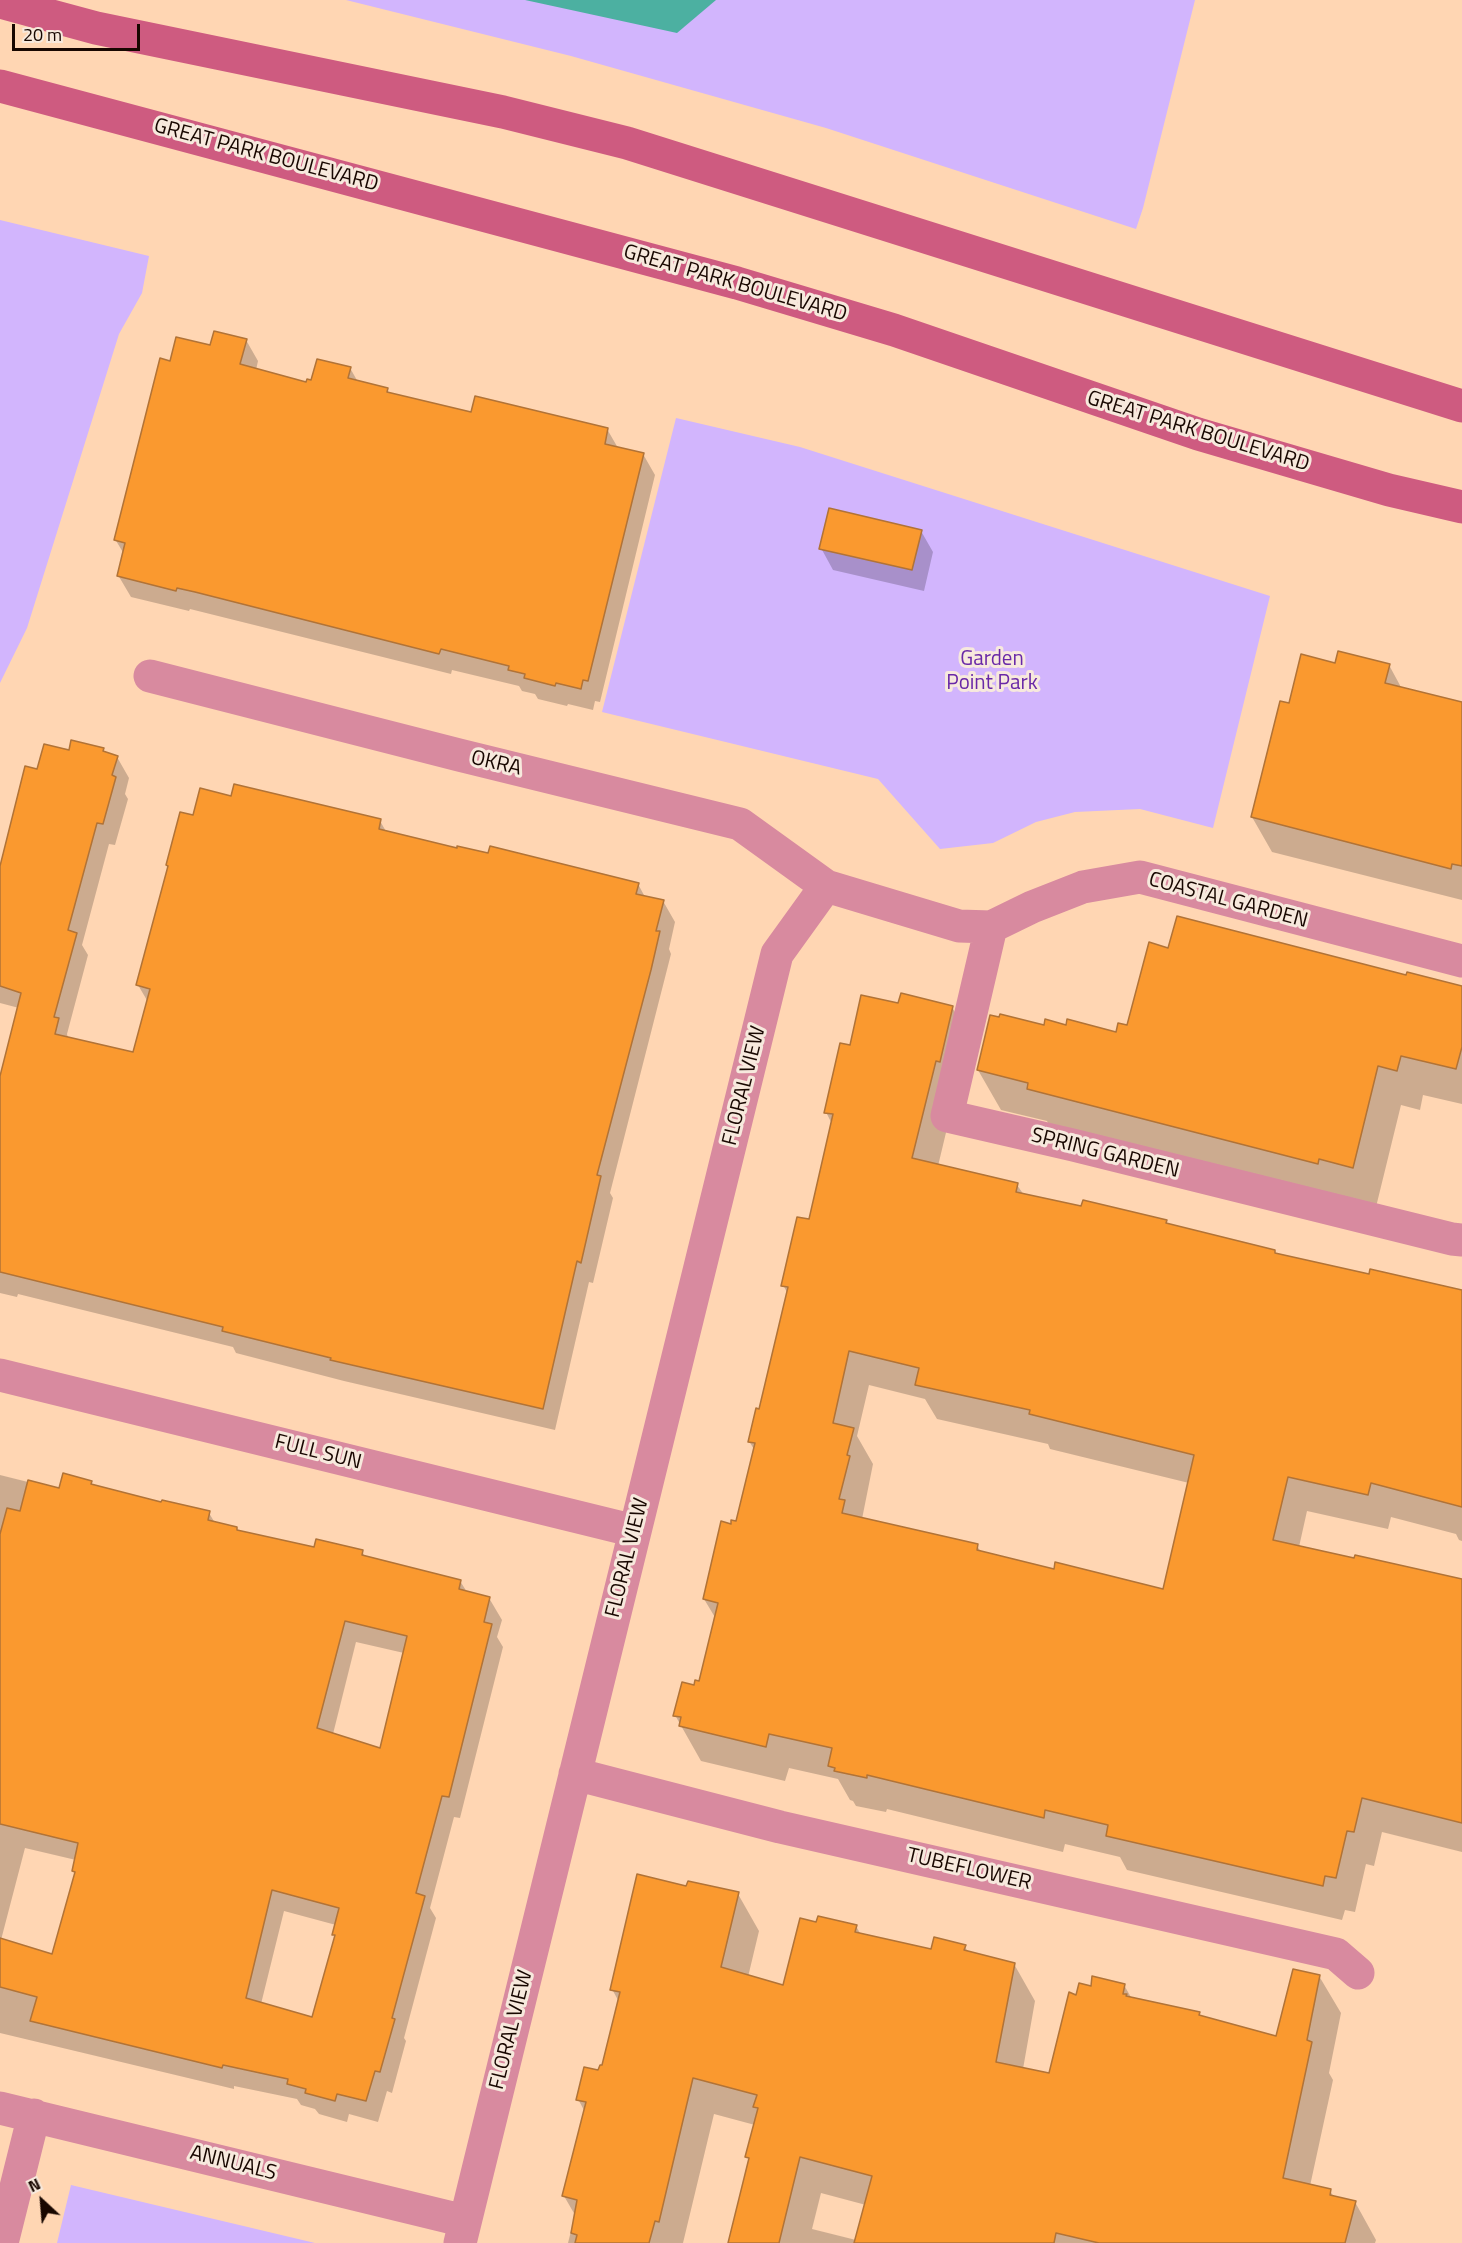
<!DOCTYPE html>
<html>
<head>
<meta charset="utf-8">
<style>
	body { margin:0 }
	#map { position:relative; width:1462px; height:2243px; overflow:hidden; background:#ffd6b3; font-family:"Titillium Web",sans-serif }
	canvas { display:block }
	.north { position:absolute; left:12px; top:2171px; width:60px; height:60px; -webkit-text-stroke:4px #f7e9dd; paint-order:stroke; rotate:334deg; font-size:16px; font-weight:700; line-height:24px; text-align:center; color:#180700 }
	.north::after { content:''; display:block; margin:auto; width:21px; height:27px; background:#180700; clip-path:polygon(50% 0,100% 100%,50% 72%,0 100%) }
	.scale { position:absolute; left:12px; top:24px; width:128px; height:27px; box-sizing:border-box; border:3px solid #180700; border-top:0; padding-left:8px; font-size:18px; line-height:21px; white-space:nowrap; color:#180700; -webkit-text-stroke:4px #f7e9dd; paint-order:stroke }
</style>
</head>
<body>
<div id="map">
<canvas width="1462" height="2243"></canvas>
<div class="north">N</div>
<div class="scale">20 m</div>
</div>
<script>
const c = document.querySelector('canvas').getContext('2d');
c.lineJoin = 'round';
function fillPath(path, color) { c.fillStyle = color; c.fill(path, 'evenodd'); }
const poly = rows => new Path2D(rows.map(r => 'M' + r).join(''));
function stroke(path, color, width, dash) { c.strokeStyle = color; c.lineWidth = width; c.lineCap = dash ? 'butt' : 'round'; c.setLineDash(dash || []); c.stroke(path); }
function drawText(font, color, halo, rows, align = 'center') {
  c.font = font + ' "Titillium Web",sans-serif'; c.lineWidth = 6; c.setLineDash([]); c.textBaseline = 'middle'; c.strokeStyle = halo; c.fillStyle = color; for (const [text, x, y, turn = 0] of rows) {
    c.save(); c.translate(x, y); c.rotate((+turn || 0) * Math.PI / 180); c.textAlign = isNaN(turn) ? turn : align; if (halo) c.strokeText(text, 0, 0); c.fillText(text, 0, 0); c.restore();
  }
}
const green = poly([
	[346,0,1195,0,1143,208,1136,229,826,128,571,56],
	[0,220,149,256,142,293,119,334,27,628,0,683],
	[676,418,800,447,1270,596,1213,828,1140,809,1075,812,1036,822,993,843,940,849,878,779,602,712],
	[71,2185,315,2243,57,2243]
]);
const water = poly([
	[525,0,716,0,677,33]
]);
const shadow = poly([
	[246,340,258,361,256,370,307,384,350,368,358,382,387,390,390,394,472,414,607,429,618,448,643,454,655,475,600,702,595,701,593,710,568,704,567,706,538,699,535,694,522,691,519,686,452,670,451,674,190,609,189,611,131,597,118,575,124,554,115,539,171,362,211,347],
	[921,531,933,552,924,591,833,570,821,548],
	[1336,665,1389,665,1402,689,1462,703,1462,900,1272,852,1252,817,1290,705],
	[103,750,105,753,117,757,129,778,125,794,128,799,115,845,109,844,82,945,88,955,67,1034,68,1038,134,1054,148,1002,138,985,194,816,232,798,380,821,387,833,458,850,638,884,645,897,663,901,675,922,669,949,671,954,610,1193,613,1198,593,1283,589,1282,555,1430,344,1381,236,1353,233,1347,18,1294,17,1297,0,1293,0,1083,19,1008,0,1003,0,876,38,771,70,752],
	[1170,950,1407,977,1462,987,1462,1104,1423,1095,1420,1110,1401,1105,1376,1207,1051,1129,1047,1121,1001,1110,978,1070,1045,1027,1067,1026,1117,1033,1128,1027],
	[900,1005,952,1007,972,1042,955,1095,938,1166,1017,1185,1024,1195,1082,1208,1166,1221,1168,1224,1274,1251,1276,1255,1462,1296,1462,1541,1459,1540,1456,1534,1391,1517,1388,1529,1307,1511,1299,1547,1462,1581,1462,1852,1382,1832,1374,1866,1366,1864,1355,1912,1345,1910,1342,1920,1127,1870,1120,1857,1065,1844,1063,1852,887,1809,886,1812,856,1806,853,1801,850,1800,838,1779,789,1768,785,1781,701,1761,675,1715,700,1683,716,1619,704,1599,732,1526,737,1523,755,1451,749,1441,760,1410,788,1294,783,1285,810,1221,832,1124,826,1112,851,1047],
	[869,1385,925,1399,937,1419,1048,1444,1050,1449,1189,1483,1164,1591,1055,1570,981,1552,977,1546,862,1519,873,1464,857,1436],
	[0,1475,60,1490,91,1482,93,1486,162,1504,209,1513,215,1523,238,1531,315,1549,362,1551,365,1557,460,1581,467,1592,489,1598,502,1620,497,1637,503,1647,460,1818,454,1817,430,1908,436,1918,404,2038,406,2041,392,2093,387,2091,378,2122,349,2114,347,2122,319,2114,315,2109,301,2105,297,2099,234,2086,234,2089,0,2033],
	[356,1642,404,1653,381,1750,333,1734],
	[25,1848,76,1860,73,1871,76,1875,53,1956,1,1940],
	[284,1911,336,1925,334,1934,336,1938,313,2019,261,2004],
	[687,1888,738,1894,759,1931,748,1977,784,1987,817,1924,856,1926,861,1935,932,1950,965,1946,968,1953,1014,1964,1035,2001,1023,2069,1050,2075,1077,1996,1092,1988,1124,1985,1132,1999,1199,2013,1201,2017,1277,2038,1319,1976,1341,2013,1329,2073,1333,2080,1310,2186,1330,2191,1334,2197,1355,2202,1376,2240,1375,2243,730,2243,750,2162,747,2156,755,2125,714,2114,683,2243,568,2243,575,2215,564,2196,585,2112,578,2099,603,2067,619,2002,612,1989],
	[821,2193,866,2205,856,2240,812,2229]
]);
const building = poly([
	[214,331,247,339,240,364,306,382,307,379,311,380,317,359,351,367,348,378,388,388,387,392,471,412,475,396,608,428,605,444,644,453,588,681,583,680,581,689,556,683,555,686,524,678,525,674,508,670,509,666,441,649,439,654,195,592,177,588,176,591,117,576,125,543,114,540,160,358,170,361,176,337,210,345,214,331],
	[829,508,922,530,912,570,819,549,829,508],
	[1338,651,1390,664,1385,683,1462,702,1462,866,1452,864,1451,869,1251,817,1280,701,1289,703,1301,654,1335,663,1338,651],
	[71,740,104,748,103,751,118,756,112,775,116,777,103,824,97,823,68,930,77,933,54,1017,59,1018,55,1034,133,1052,150,989,136,985,168,866,166,865,180,812,193,815,200,788,231,796,234,784,381,819,379,829,457,848,457,846,488,853,490,846,639,883,636,894,664,900,656,931,660,931,651,970,597,1175,601,1176,581,1263,577,1261,543,1409,330,1360,331,1358,222,1331,223,1327,0,1272,0,1076,21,993,0,986,0,866,25,766,37,769,44,744,69,750,71,740],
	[1177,916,1406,975,1407,972,1462,986,1462,1047,1456,1069,1401,1056,1397,1071,1378,1066,1353,1168,1319,1159,1318,1164,1027,1089,1028,1083,977,1070,990,1015,999,1017,1000,1014,1044,1025,1045,1019,1066,1025,1067,1019,1116,1032,1118,1023,1127,1025,1149,942,1168,948,1177,916],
	[901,993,953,1006,940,1062,936,1061,912,1158,1018,1183,1016,1192,1081,1206,1083,1200,1167,1220,1166,1223,1275,1250,1275,1253,1369,1274,1370,1269,1462,1290,1462,1507,1371,1483,1368,1495,1288,1477,1273,1540,1354,1558,1355,1555,1462,1579,1462,1823,1362,1798,1354,1832,1347,1831,1336,1878,1325,1876,1323,1886,1106,1836,1108,1825,1045,1810,1044,1818,867,1775,867,1778,834,1771,835,1768,828,1766,832,1748,769,1734,766,1747,679,1726,681,1717,673,1716,682,1682,694,1685,695,1680,699,1681,718,1603,703,1599,721,1521,731,1524,731,1520,736,1521,755,1443,748,1442,756,1408,759,1409,788,1287,781,1286,797,1217,809,1219,833,1114,824,1113,840,1043,850,1045,861,995,898,1003,901,993],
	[849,1351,919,1368,915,1385,1030,1410,1029,1414,1194,1455,1163,1589,1055,1562,1054,1569,977,1550,978,1544,842,1513,845,1500,839,1499,850,1456,847,1455,854,1428,833,1423,849,1351],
	[63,1473,92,1481,91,1484,161,1502,162,1500,210,1511,208,1520,237,1527,237,1530,314,1547,316,1539,363,1550,362,1555,461,1580,459,1589,490,1597,484,1622,492,1624,449,1797,442,1796,416,1893,425,1896,392,2018,395,2019,380,2072,375,2071,366,2101,337,2094,335,2101,305,2093,306,2089,287,2084,288,2079,223,2065,222,2068,30,2021,37,1997,0,1987,0,1938,52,1954,75,1872,72,1871,78,1843,0,1824,0,1534,7,1508,20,1511,28,1480,59,1488,63,1473],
	[345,1621,407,1636,380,1748,317,1728,345,1621],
	[272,1890,339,1908,332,1935,335,1935,312,2017,246,1998,272,1890],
	[637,1874,686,1886,688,1881,739,1892,721,1967,783,1985,800,1918,816,1922,818,1916,857,1925,855,1932,931,1949,934,1937,966,1945,964,1950,1015,1963,996,2062,1049,2073,1069,1992,1076,1995,1079,1983,1091,1986,1092,1976,1125,1984,1123,1994,1127,1994,1126,1996,1200,2012,1199,2015,1276,2036,1293,1969,1320,1975,1307,2040,1312,2042,1283,2178,1331,2189,1330,2195,1356,2201,1345,2243,1099,2243,1056,2233,1054,2243,854,2243,872,2176,800,2157,779,2243,728,2243,749,2158,745,2157,758,2108,753,2107,757,2095,693,2078,659,2222,655,2221,649,2243,575,2243,577,2235,571,2233,577,2200,562,2196,586,2102,576,2100,584,2067,598,2070,600,2065,602,2065,620,1992,610,1990,637,1874]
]);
const street = poly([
	[150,676,459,755,740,824,826,886,959,926,991,927,1032,907,1083,887,1140,877,1462,961],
	[991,927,947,1116,1073,1145,1452,1239,1462,1240],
	[0,1375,635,1531],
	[575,1774,780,1827,1336,1954,1358,1973],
	[0,2108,465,2221],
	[2,2243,34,2115],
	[460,2243,777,954,826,886]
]);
const secondary = poly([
	[0,2,96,28,503,112,627,143,1462,406],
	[0,86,737,283,894,330,1198,434,1389,490,1462,507]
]);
const streetNames = [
	["GREAT PARK BOULEVARD",266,156,15],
	["GREAT PARK BOULEVARD",735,284,16],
	["GREAT PARK BOULEVARD",1198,432,17],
	["OKRA",496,764,13],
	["COASTAL GARDEN",1228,901,15],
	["FLORAL VIEW",745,1086,-76],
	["SPRING GARDEN",1105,1154,14],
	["FULL SUN",318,1453,14],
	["FLORAL VIEW",628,1558,-76],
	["TUBEFLOWER",969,1870,13],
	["FLORAL VIEW",512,2030,-76],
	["ANNUALS",233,2164,14]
];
const parkNames = [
	["Garden",992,660],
	["Point Park",992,684]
];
fillPath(green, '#d2b5fd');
fillPath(water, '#4cb0a1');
fillPath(shadow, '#0003');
fillPath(building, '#fa992f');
stroke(building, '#b17337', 1.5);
stroke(street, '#d88a9f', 33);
stroke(secondary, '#ce5b80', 33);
drawText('21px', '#180700', '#f7e9dd', streetNames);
drawText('21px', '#6928a7', '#f7e9dd', parkNames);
</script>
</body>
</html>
